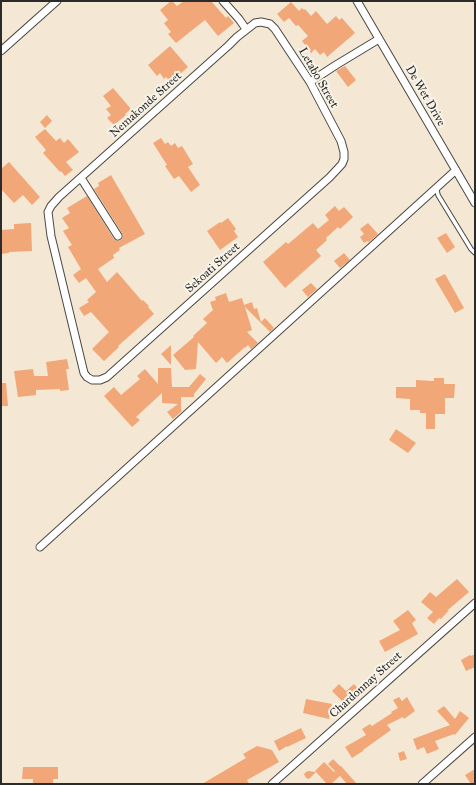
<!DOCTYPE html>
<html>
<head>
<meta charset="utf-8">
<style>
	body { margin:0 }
	#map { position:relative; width:476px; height:785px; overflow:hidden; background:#f4e8d4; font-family:"IM FELL Great Primer",serif }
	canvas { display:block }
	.frame { position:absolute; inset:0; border:2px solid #2b2b2b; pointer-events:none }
</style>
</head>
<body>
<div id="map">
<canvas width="476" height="785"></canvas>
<div class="frame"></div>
</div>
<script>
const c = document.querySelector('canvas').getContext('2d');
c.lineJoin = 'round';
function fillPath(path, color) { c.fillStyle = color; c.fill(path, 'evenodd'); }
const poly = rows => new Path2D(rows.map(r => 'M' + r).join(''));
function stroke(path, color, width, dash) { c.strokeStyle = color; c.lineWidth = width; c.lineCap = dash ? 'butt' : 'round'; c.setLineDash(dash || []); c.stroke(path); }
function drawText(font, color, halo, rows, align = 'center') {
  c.font = font + ' "IM FELL Great Primer",serif'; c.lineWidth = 4; c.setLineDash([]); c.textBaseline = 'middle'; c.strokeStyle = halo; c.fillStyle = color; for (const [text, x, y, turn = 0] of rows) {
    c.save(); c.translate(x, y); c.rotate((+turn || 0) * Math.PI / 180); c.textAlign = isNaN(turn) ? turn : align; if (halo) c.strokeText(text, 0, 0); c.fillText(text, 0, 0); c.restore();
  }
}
const building = poly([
	[171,1,172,1,177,6,184,1,211,1,226,18,228,16,234,23,218,36,205,20,176,43,168,34,171,32,164,23,168,20,160,10],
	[291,2,299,11,302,8,304,10,305,9,311,16,316,11,327,24,336,16,339,20,342,18,355,33,327,57,324,52,320,55,315,49,311,53,302,41,308,36,298,25,296,26,289,18,284,22,277,14],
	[170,46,188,67,171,82,166,77,164,79,160,73,157,76,148,65],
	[345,66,356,80,348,87,336,71],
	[113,88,131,109,125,114,126,115,114,125,107,118,111,115,106,109,111,106,103,96],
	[47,115,52,121,45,128,40,122],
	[45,129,56,141,60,138,64,143,68,139,79,152,66,162,73,170,65,176,61,171,60,172,43,153,46,150,35,137],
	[161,138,165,144,168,142,171,146,175,143,178,148,182,146,193,164,188,167,200,185,191,192,179,176,174,179,165,166,167,165,153,143],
	[9,162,40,197,32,205,23,195,14,203,1,189,1,169],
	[111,175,145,234,119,248,120,250,113,255,114,258,98,269,107,282,117,272,142,301,143,300,149,306,148,307,154,314,118,346,119,347,104,361,92,349,109,332,91,312,84,316,79,308,89,302,87,300,96,292,86,278,79,283,73,275,81,269,68,247,72,245,63,231,69,228,62,218,70,213,67,208,87,196,114,239,118,241,121,240,123,236,122,233,94,189,99,186,98,183],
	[335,206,339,211,344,207,353,217,340,229,338,227,326,238,327,240,316,250,321,256,285,288,263,262,286,242,288,244,313,223,318,229,329,220,325,215],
	[228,218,236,229,234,231,238,237,220,250,207,231,220,222,221,223],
	[31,223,32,251,9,252,9,253,1,254,1,230,14,229,14,224],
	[368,223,378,234,369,242,367,241,364,243,360,237,364,234,360,229],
	[446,233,455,247,447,253,437,238],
	[344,253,350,260,340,268,334,261],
	[445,274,464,308,455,313,435,279],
	[311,283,317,289,308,297,302,290],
	[226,293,229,302,242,298,244,305,252,302,254,309,257,308,261,322,265,318,274,328,270,332,245,307,252,330,247,332,258,343,251,349,248,345,245,348,245,347,227,363,222,357,216,363,198,342,196,369,185,370,173,355,194,337,193,336,207,323,203,319,213,310,210,302,216,300,215,297],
	[171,345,171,365,161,354],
	[67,359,69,369,66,369,69,390,60,391,60,389,36,390,36,395,18,397,14,371,33,369,34,376,48,376,46,362],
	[158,368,171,368,172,387,189,387,200,374,206,379,194,394,194,397,181,397,181,410,182,411,173,419,167,412,178,404,162,403,162,393,136,417,140,420,132,427,104,396,114,387,121,395,140,379,137,376,145,369,158,384],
	[434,378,444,378,444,384,455,384,454,398,445,398,445,414,435,414,435,429,426,429,426,413,420,413,420,410,410,410,410,399,396,398,396,387,416,387,416,380,434,381],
	[1,383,6,383,8,406,1,406],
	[396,429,416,443,408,453,389,440],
	[457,579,469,592,449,609,447,609,449,610,441,619,439,618,434,624,427,618,433,612,421,602,430,592,436,597],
	[408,610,416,620,412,623,418,634,385,652,379,641,400,630,393,621],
	[475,654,475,667,466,671,461,660,470,655,471,656],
	[339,684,346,691,354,684,361,692,347,706,332,691],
	[399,697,402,701,407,697,415,711,404,719,403,717,387,725,391,730,363,750,363,751,352,758,345,747,366,735,362,729,370,724,372,726,392,713,391,712,398,708,393,700],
	[306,699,332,704,329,719,303,713],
	[444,706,455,719,460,711,469,718,455,735,454,734,435,741,439,749,427,754,424,747,417,750,413,739,450,725,437,711],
	[301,728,306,738,287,747,287,746,279,751,274,741],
	[257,746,272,750,279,762,247,780,249,784,202,784,246,758,243,754],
	[404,751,407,759,400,761,398,753],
	[333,759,340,766,341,766,357,784,347,784,340,776,331,784,327,784,316,772,309,779,306,778,304,774,306,772,308,771,316,772,315,771,324,762,334,772,335,771,328,764],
	[23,767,58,767,58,779,53,779,53,783,33,784,33,779,22,779],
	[475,769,475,784,471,784,465,775]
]);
const service = poly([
	[438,187,437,190,438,195,471,249,475,253]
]);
const minor = poly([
	[223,1,239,19,246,29],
	[357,1,475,203],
	[261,22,270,24,275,29,310,82,341,141,344,152,344,159,342,164,330,177,107,377,100,380,92,380,87,377,84,373,51,236,48,212,51,206,59,197,228,46,237,37,255,23,261,22],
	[1,51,57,1],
	[310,82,336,65,379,39],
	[81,178,118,236],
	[40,547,456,170],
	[272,784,475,603],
	[422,784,475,737]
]);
const streetNames = [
	["Letabo Street",318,78,60],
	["De Wet Drive",425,96,60],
	["Nemakonde Street",146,105,-42],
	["Sekoati Street",213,268,-42],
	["Chardonnay Street",366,685,-42]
];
fillPath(building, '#f1a777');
stroke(service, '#494744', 5.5);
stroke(minor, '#494744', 9);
stroke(service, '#fff', 3.5);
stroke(minor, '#fff', 7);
drawText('12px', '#2b2b2b', '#f7f3e8', streetNames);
</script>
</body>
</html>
